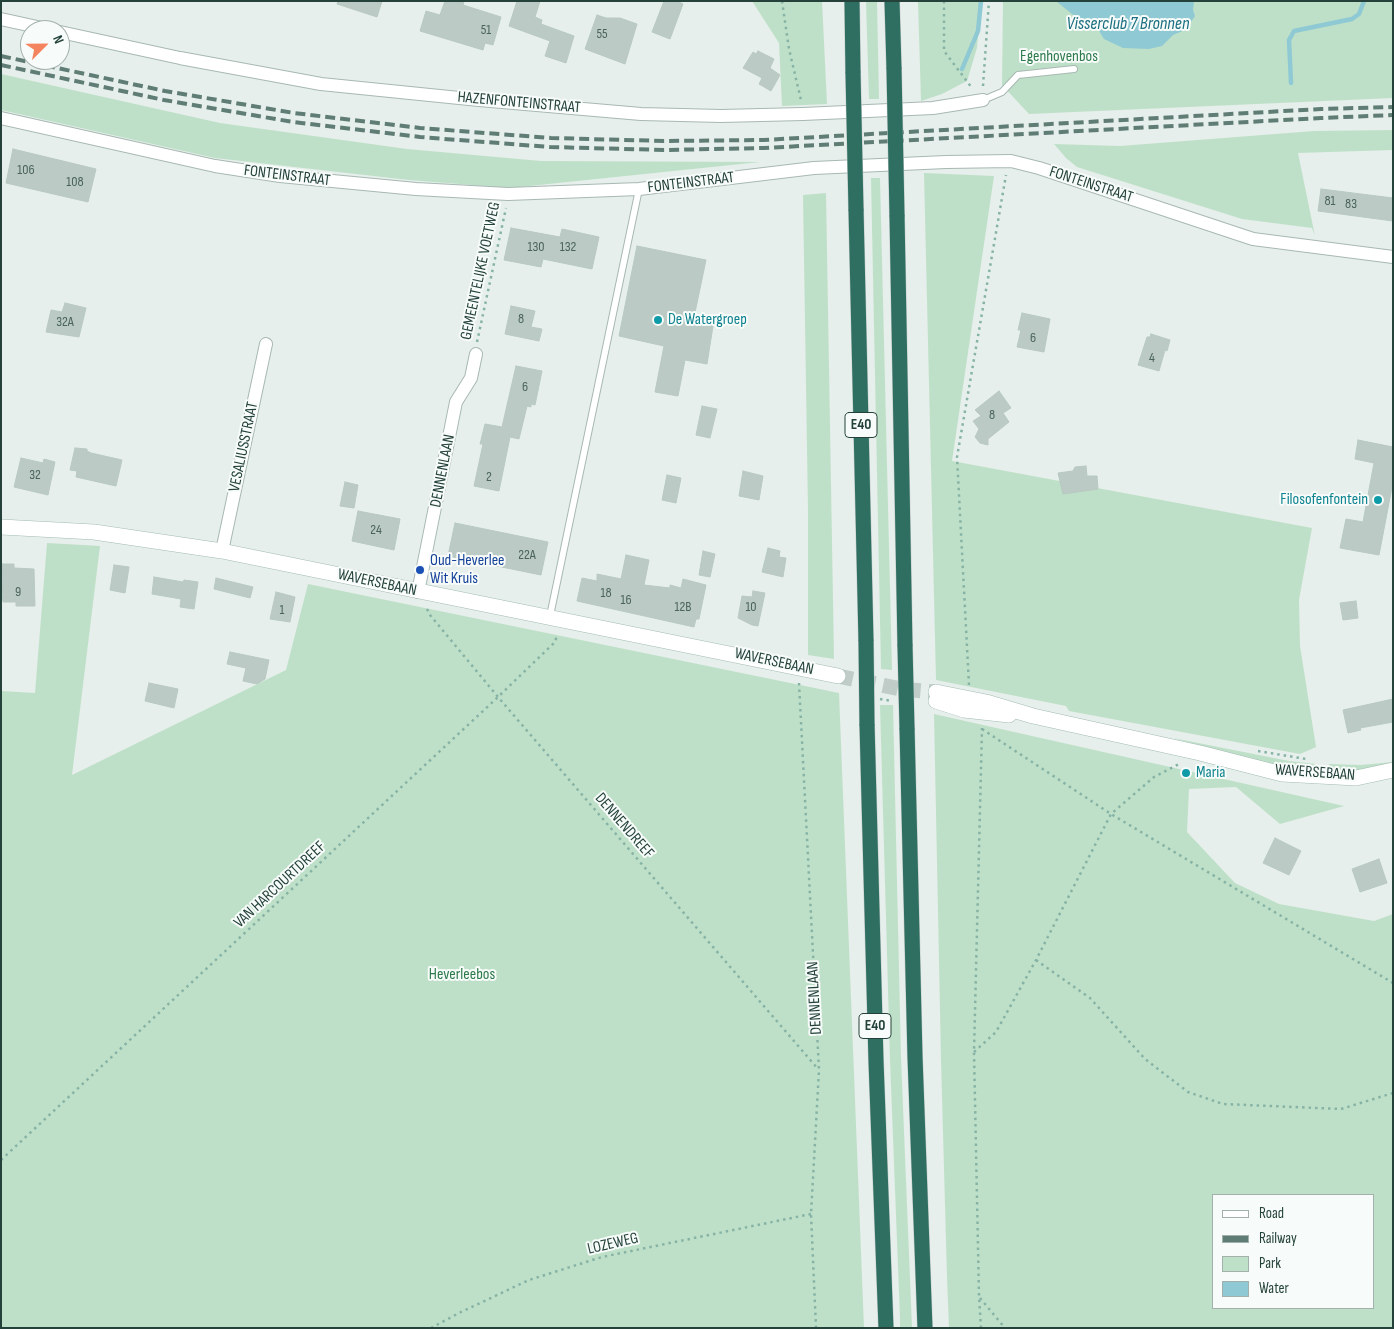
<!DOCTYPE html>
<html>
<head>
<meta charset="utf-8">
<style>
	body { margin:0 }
	#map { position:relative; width:1394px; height:1329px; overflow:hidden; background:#e6efeb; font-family:"Sofia Sans Condensed",sans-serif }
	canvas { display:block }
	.frame { position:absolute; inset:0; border:2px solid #24423a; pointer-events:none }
	.legend { position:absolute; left:1212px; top:1194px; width:162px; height:115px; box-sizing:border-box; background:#f7fbf9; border:1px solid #a3b1ad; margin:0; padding:6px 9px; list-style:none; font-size:15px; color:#24423a }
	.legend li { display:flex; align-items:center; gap:10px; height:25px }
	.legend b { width:25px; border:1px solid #a3b1ad }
	.north { position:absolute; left:20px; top:20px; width:50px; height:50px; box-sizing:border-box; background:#f7fbf9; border:1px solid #a3b1ad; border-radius:50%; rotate:67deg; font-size:14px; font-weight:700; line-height:20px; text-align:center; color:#24423a }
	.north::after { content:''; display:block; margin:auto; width:18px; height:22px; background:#f4845f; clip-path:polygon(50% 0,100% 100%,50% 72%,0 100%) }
</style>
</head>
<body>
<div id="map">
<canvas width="1394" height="1329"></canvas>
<div class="frame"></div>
<ul class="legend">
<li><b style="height:6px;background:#fff"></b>Road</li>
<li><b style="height:6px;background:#5f7d75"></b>Railway</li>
<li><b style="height:14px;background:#bfe0c8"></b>Park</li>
<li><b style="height:14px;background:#8ec9d4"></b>Water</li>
</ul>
<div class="north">N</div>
</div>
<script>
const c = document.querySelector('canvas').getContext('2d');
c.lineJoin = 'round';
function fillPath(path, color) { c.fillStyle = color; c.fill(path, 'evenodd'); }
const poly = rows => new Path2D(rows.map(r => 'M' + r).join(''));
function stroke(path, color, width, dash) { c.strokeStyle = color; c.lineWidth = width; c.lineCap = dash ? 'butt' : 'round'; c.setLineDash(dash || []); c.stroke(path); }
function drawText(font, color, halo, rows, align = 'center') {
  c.font = font + ' "Sofia Sans Condensed",sans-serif'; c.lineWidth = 4; c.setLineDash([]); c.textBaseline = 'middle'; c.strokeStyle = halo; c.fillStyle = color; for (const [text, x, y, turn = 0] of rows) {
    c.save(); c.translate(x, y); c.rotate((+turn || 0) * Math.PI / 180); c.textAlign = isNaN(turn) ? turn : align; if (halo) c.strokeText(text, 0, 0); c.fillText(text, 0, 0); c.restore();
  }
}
const green = poly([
	[752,1,822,1,827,104,782,106,779,43],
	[866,1,877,1,879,99,869,99],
	[918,1,981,1,977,48,967,81,942,94,921,101],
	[1003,1,1393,1,1393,98,1029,114,1002,85],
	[1,74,220,123,407,149,541,161,760,162,510,188,409,180,215,158,1,110],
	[1393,130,1393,150,1298,153,1315,236,1312,228,1242,219,1077,167,1066,158,1054,144,1120,146,1314,131],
	[924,173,994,176,952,461,1312,528,1299,600,1300,646,1316,747,1300,754,1069,711,1066,706,936,680],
	[871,178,880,178,892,670,881,669],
	[826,193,834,659,808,655,808,512,803,195],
	[47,543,100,546,72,775,286,670,308,584,839,693,864,1328,1,1328,1,691,35,693],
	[880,705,893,705,901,1058,912,1328,900,1328,900,1318,890,1060],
	[934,714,1344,806,1280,824,1236,787,1189,789,1187,832,1235,883,1279,904,1374,921,1393,914,1393,1328,949,1328,947,1277,941,1060],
	[1213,1195,1373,1195,1373,1308,1213,1308],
	[1173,738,1289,761,1315,764,1313,772,1267,765],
	[1393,762,1393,764,1353,772,1330,772,1329,764,1361,765]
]);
const water = poly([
	[1056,1,1194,1,1193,10,1195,16,1185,30,1173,35,1162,46,1149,49,1123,48,1104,39,1098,29,1072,14]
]);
const stream = poly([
	[962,69,978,31,981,1],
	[1291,83,1289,40,1294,31,1352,19,1359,14,1364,1]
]);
const building = poly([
	[338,1,382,1,377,17,337,4,338,1],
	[445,1,464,1,463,5,501,17,493,45,485,43,483,50,420,31,426,11,440,15,445,1],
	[517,1,540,1,535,17,542,20,541,24,574,36,566,63,545,56,550,41,509,26,517,1],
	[664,1,677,1,683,4,670,39,652,32,664,1],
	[597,15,606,18,620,18,637,24,625,64,585,49,597,15],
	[758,51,774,59,770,68,780,75,771,91,759,84,762,78,743,68,753,52,756,54,758,51],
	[13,149,96,169,88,202,6,183,13,149],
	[1321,189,1393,198,1393,221,1318,211,1321,189],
	[511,228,560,237,562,229,599,237,592,269,543,259,541,267,504,260,511,228],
	[637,246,706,260,693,322,713,326,707,364,685,360,678,396,655,392,664,346,619,336,637,246],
	[65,303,86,308,79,337,46,332,51,310,62,312,65,303],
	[511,306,535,311,531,327,542,329,539,341,505,334,511,306],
	[1022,313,1050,319,1044,352,1017,347,1021,330,1018,330,1022,313],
	[1151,334,1170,340,1167,351,1165,350,1159,371,1138,365,1147,337,1150,337,1151,334],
	[516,366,542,371,535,405,531,404,531,407,527,406,519,439,510,437,499,491,474,486,483,444,480,444,485,424,502,427,516,366],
	[999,391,1011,408,1003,413,1009,422,988,439,988,445,980,443,975,437,979,429,973,421,981,416,975,410,999,391],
	[702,406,717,409,710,438,696,435,702,406],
	[1358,440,1393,447,1393,482,1379,555,1340,548,1346,519,1363,522,1374,463,1355,459,1358,440],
	[75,448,87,449,87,451,91,453,122,460,116,486,76,477,77,471,70,470,75,448],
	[21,458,43,463,44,459,55,462,48,495,14,487,21,458],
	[1086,466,1087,476,1097,476,1098,489,1063,494,1058,473,1073,471,1075,467,1086,466],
	[743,471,763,476,759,500,739,496,743,471],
	[667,475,681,478,676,503,662,500,667,475],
	[345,482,358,485,354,508,340,506,345,482],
	[358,511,400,519,394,550,352,541,358,511],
	[455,523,548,542,541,575,448,556,455,523],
	[768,548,780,551,779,557,786,558,783,577,762,572,768,548],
	[703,551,715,554,710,577,699,575,703,551],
	[626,555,649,560,644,585,670,588,670,585,681,588,683,579,706,585,699,619,696,619,694,627,577,601,582,578,597,581,597,574,621,579,626,555],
	[2,564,14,564,14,568,34,569,35,606,16,606,16,602,3,602,1,581,2,564],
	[114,565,129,567,125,593,110,590,114,565],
	[154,577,183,582,184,580,198,582,194,609,180,607,181,599,152,594,154,577],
	[216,578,253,587,250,598,214,589,216,578],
	[753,591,765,593,758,626,752,625,738,618,742,596,752,597,753,591],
	[276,592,295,597,290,622,270,619,276,592],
	[1356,601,1358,618,1343,620,1340,603,1356,601],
	[230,652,269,660,265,679,257,684,243,681,246,668,227,664,230,652],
	[149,683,178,689,174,708,145,701,149,683],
	[1393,699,1393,722,1360,728,1361,730,1348,733,1343,710,1393,699],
	[1275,838,1301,851,1289,875,1263,863,1275,838],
	[1379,859,1387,883,1360,892,1352,869,1379,859]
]);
const secondaryTunnel = poly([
	[838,676,901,689,936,692]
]);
const path = poly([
	[782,1,789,49,801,100],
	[944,1,944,51,972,88],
	[983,86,989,1],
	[477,342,506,208],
	[427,609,430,615,498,697,818,1069],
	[799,683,819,1070,811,1214,816,1328],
	[969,685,957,457,1006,175],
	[880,699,892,701],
	[982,729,1111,814,1393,983],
	[1258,751,1306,759],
	[1036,960,1090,998,1145,1059,1188,1092,1223,1104,1341,1109,1393,1093],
	[974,1052,996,1032,1036,960,1111,814,1154,777,1179,764],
	[1,1160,498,697,555,642,557,635],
	[980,1298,1005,1328],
	[431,1328,459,1313,529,1280,602,1257,811,1214],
	[981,1328,979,1296,974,1052,982,728]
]);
const lane = poly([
	[983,100,1002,92,1018,75,1074,69],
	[550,616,639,189]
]);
const street = poly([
	[1,19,51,30],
	[60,32,180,58,321,84,479,100,641,114,721,116,803,114,933,108,983,100],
	[1,118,215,166,280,176,416,189,508,194,639,189,814,168,946,162,1011,161,1039,168,1253,239,1393,257],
	[222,551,266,344],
	[418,592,456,402,471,378,476,354]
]);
const secondary = poly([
	[1,527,94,532,222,551,838,676],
	[936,692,986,702,1033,716,1200,753,1282,774,1356,778,1393,770],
	[936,701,964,710,1009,715]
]);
const highway = poly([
	[852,1,853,73],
	[892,1,894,69],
	[856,209,866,641],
	[897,215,905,646],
	[867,724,876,1061,886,1328],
	[907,728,915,1057,925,1328]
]);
const rail = poly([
	[1,56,165,91,294,113,420,128,551,138,664,141,763,140,1321,109,1393,107],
	[1,65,164,100,293,122,420,137,550,147,664,150,764,148,1321,118,1393,115]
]);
const highwayBridge = poly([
	[894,69,897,215],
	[853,73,856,209],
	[866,641,867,724],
	[905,646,907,728]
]);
const markers = [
	[658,320,5,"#0f9aa8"],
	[1378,500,5,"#0f9aa8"],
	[420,570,5,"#1a4fb4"],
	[1186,773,5,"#0f9aa8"]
];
const numberNames = [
	["51",486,30],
	["55",602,34],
	["106",26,170],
	["108",75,182],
	["81",1330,201],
	["83",1351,204],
	["130",536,247],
	["132",568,247],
	["8",521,319],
	["32A",65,322],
	["6",1033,338],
	["4",1152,358],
	["6",525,387],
	["8",992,415],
	["32",35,475],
	["2",489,477],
	["24",376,530],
	["22A",527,555],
	["9",18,592],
	["18",606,593],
	["16",626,600],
	["12B",683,607],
	["10",751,607],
	["1",282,610]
];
const shields = [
	[861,425,32],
	[875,1026,32]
];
const shieldNames = [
	["E40",861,425],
	["E40",875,1026]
];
const parkNames = [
	["Egenhovenbos",1059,57],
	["Heverleebos",462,975]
];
const streetNames = [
	["HAZENFONTEINSTRAAT",519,103,5],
	["FONTEINSTRAAT",287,176,7],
	["FONTEINSTRAAT",691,183,-7],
	["FONTEINSTRAAT",1091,185,18],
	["GEMEENTELIJKE VOETWEG",481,271,-78],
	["VESALIUSSTRAAT",244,447,-78],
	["DENNENLAAN",443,471,-79],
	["WAVERSEBAAN",377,583,12],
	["WAVERSEBAAN",774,662,12],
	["WAVERSEBAAN",1315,773,4],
	["DENNENDREEF",624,826,49],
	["VAN HARCOURTDREEF",280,885,-43],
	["DENNENLAAN",815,998,-93],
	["LOZEWEG",613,1244,-13]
];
const cultureNames = [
	["De Watergroep",668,320],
	["Filosofenfontein",1368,500,"right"],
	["Maria",1196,773]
];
const transitNames = [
	["Oud-Heverlee",430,561],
	["Wit Kruis",430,579]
];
const waterNames = [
	["Visserclub 7 Bronnen",1128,24]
];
fillPath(green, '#bfe0c8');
fillPath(water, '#8ec9d4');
stroke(stream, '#8ec9d4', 4.5);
fillPath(building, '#bbcac4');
stroke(building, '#b8c9c2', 1);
stroke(secondaryTunnel, '#bfccc8', 15, [15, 8]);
stroke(lane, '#a8b8b2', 8);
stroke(street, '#a8b8b2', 14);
stroke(secondary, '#a4bbb3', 16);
stroke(highway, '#c2cac8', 16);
stroke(path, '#86b3a5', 2.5, [2.5, 4]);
stroke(lane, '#fff', 6);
stroke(street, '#fff', 12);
stroke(secondary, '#fff', 15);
stroke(highway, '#2f6f62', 15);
stroke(rail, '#5f7d75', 4, [10, 5]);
stroke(highwayBridge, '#c2cac8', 16, []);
stroke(highwayBridge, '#2f6f62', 15);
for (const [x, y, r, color] of markers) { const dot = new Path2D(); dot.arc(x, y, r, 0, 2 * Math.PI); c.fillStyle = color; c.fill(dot); stroke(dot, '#f7fbf9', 2); }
drawText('14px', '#4a645c', null, numberNames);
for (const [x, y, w] of shields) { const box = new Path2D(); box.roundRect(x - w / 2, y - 12.5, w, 25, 4); c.fillStyle = '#f7fbf9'; c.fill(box); stroke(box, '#24423a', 1); }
drawText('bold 15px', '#24423a', null, shieldNames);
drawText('16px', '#2d7a4b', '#f7fbf9', parkNames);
drawText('16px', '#24423a', '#f7fbf9', streetNames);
drawText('16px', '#0d838f', '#f7fbf9', cultureNames, 'left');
drawText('16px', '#164399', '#f7fbf9', transitNames, 'left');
drawText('italic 18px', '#1c6f80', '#f7fbf9', waterNames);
</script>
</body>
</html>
